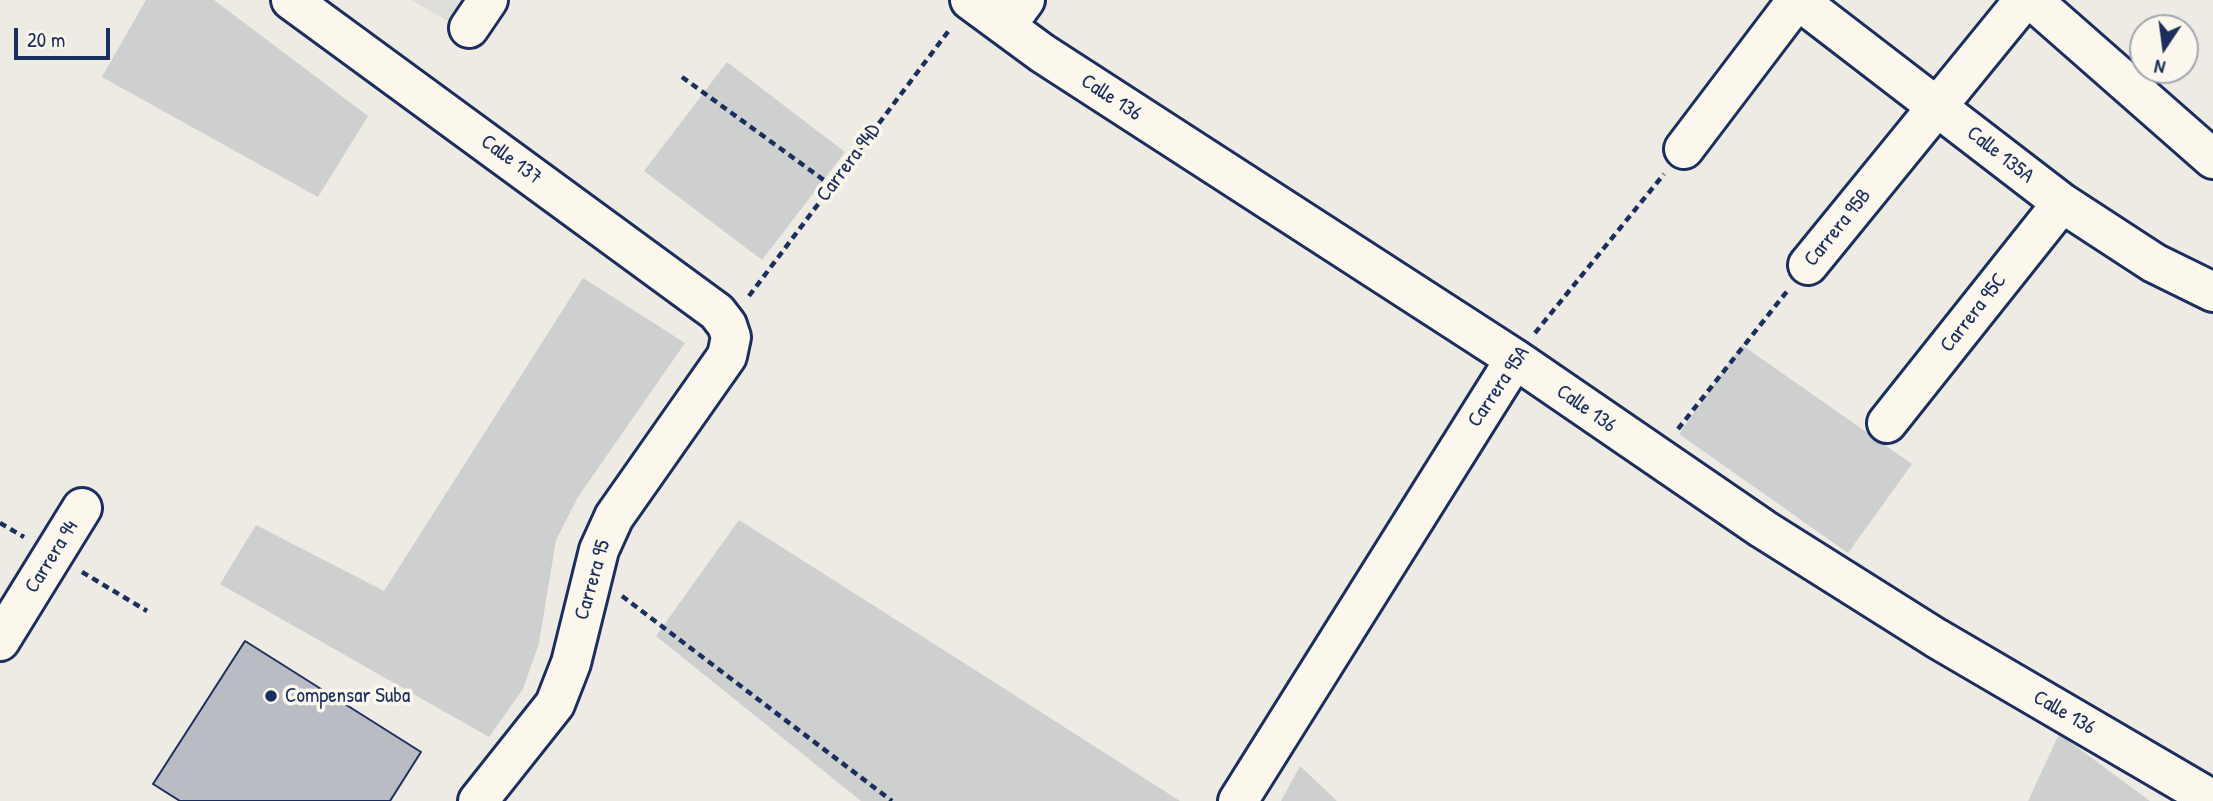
<!DOCTYPE html>
<html>
<head>
<meta charset="utf-8">
<style>
	body { margin:0 }
	#map { position:relative; width:2213px; height:801px; overflow:hidden; background:#eeebe4; font-family:"Patrick Hand",sans-serif }
	canvas { display:block }
	.north { position:absolute; left:2129px; top:14px; width:70px; height:70px; box-sizing:border-box; background:#fbf7ec; border:2px solid #a1a7b3; border-radius:50%; rotate:193deg; font-size:19px; font-weight:700; line-height:28px; text-align:center; color:#1b2f5e }
	.north::after { content:''; display:block; margin:auto; width:24px; height:32px; background:#1b2f5e; clip-path:polygon(50% 0,100% 100%,50% 72%,0 100%) }
	.scale { position:absolute; left:14px; top:28px; width:96px; height:32px; box-sizing:border-box; border:4px solid #1b2f5e; border-top:0; padding-left:9px; font-size:21px; line-height:24px; white-space:nowrap; color:#1b2f5e; -webkit-text-stroke:5px #fbf7ec; paint-order:stroke }
</style>
</head>
<body>
<div id="map">
<canvas width="2213" height="801"></canvas>
<div class="north">N</div>
<div class="scale">20 m</div>
</div>
<script>
const c = document.querySelector('canvas').getContext('2d');
c.lineJoin = 'round';
function fillPath(path, color) { c.fillStyle = color; c.fill(path, 'evenodd'); }
const poly = rows => new Path2D(rows.map(r => 'M' + r).join(''));
function stroke(path, color, width, dash) { c.strokeStyle = color; c.lineWidth = width; c.lineCap = dash ? 'butt' : 'round'; c.setLineDash(dash || []); c.stroke(path); }
function drawText(font, color, halo, rows, align = 'center') {
  c.font = font + ' "Patrick Hand",sans-serif'; c.lineWidth = 7; c.setLineDash([]); c.textBaseline = 'middle'; c.strokeStyle = halo; c.fillStyle = color; for (const [text, x, y, turn = 0] of rows) {
    c.save(); c.translate(x, y); c.rotate((+turn || 0) * Math.PI / 180); c.textAlign = isNaN(turn) ? turn : align; if (halo) c.strokeText(text, 0, 0); c.fillText(text, 0, 0); c.restore();
  }
}
const built = poly([
	[411,0,463,0,449,22]
]);
const green = poly([
	[146,0,214,0,368,116,318,197,102,77],
	[727,62,845,152,762,260,644,171],
	[583,278,685,343,578,497,556,540,539,643,523,689,489,737,220,584,256,525,384,591],
	[1742,345,1912,464,1848,553,1679,434],
	[739,520,997,684,1180,801,861,801,656,636],
	[2059,734,2150,801,2028,801],
	[1300,766,1337,801,1281,801]
]);
const building = poly([
	[245,641,421,752,390,801,180,801,153,784,245,641]
]);
const path = poly([
	[682,77,832,186],
	[749,296,950,29],
	[1535,333,1664,174],
	[1678,429,1788,290],
	[0,523,24,537],
	[82,572,147,611],
	[622,596,892,801]
]);
const minor = poly([
	[291,0,717,312,727,325,731,337,727,356,614,517,599,550,571,663,555,704,478,801],
	[970,0,1042,53,1515,359,1763,529,1936,638,2213,800],
	[1798,0,2062,203,2154,263,2213,292],
	[2032,0,2213,159],
	[1006,26,1025,0],
	[469,28,488,0],
	[1684,149,1797,0],
	[1808,265,2024,0],
	[1887,423,2062,203],
	[0,641,82,508],
	[1238,801,1515,359]
]);
const markers = [
	[271,696,7,"#1b2f5e"]
];
const streetNames = [
	["Calle 136",1111,98,33],
	["Calle 135A",2000,155,38],
	["Calle 137",511,160,36],
	["Carrera 94D",849,163,-53],
	["Carrera 95B",1838,228,-51],
	["Carrera 95C",1974,313,-52],
	["Carrera 95A",1499,387,-56],
	["Calle 136",1586,409,35],
	["Carrera 94",52,557,-58],
	["Carrera 95",593,580,-74],
	["Calle 136",2064,713,30]
];
const poiNames = [
	["Compensar Suba",285,696]
];
fillPath(built, '#deddda');
fillPath(green, '#cecfcf');
fillPath(building, '#b9bcc3');
stroke(building, '#1b2f5e', 2);
stroke(minor, '#1b2f5e', 44);
stroke(path, '#1b2f5e', 4.5, [7, 5]);
stroke(minor, '#fbf7ec', 38);
for (const [x, y, r, color] of markers) { const dot = new Path2D(); dot.arc(x, y, r, 0, 2 * Math.PI); c.fillStyle = color; c.fill(dot); stroke(dot, '#fbf7ec', 2.5); }
drawText('21px', '#1b2f5e', '#fbf7ec', streetNames);
drawText('21px', '#1b2f5e', '#fbf7ec', poiNames, 'left');
</script>
</body>
</html>
